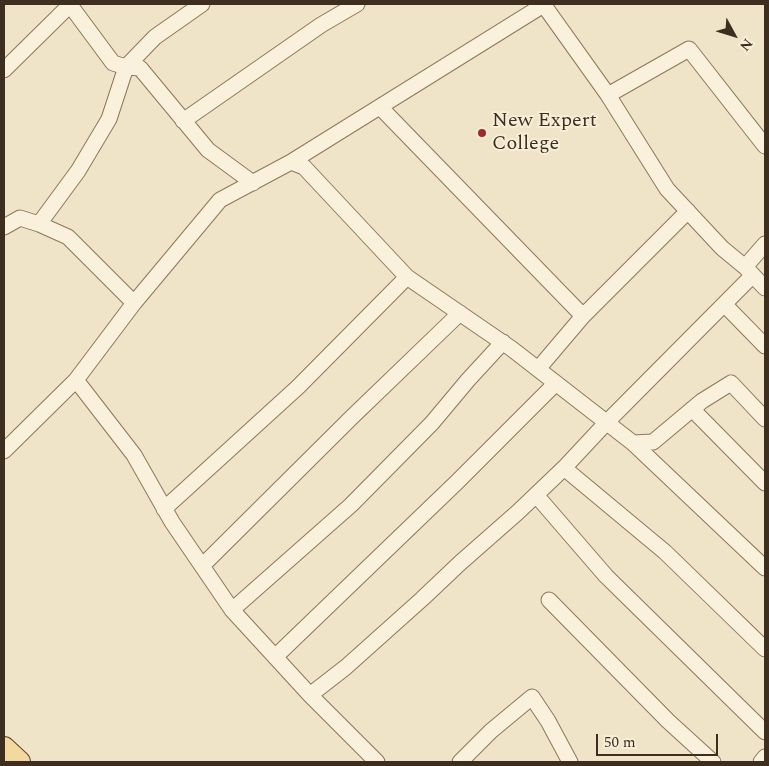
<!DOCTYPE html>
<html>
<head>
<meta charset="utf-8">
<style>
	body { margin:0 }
	#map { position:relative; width:769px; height:766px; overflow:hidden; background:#f0e4c8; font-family:Spectral,serif }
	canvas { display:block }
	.frame { position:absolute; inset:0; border:5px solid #3d2e20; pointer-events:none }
	.north { position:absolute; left:709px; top:10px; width:50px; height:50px; -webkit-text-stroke:4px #f7eed8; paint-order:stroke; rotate:129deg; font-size:14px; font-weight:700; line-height:20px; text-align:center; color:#3d2e20 }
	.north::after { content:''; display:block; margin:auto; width:18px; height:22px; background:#3d2e20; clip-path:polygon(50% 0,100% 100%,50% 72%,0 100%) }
	.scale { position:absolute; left:596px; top:734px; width:122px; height:22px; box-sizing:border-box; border:2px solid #3d2e20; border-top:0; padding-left:6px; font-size:15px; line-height:18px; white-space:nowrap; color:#3d2e20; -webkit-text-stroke:4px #f7eed8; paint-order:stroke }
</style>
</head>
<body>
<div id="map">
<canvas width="769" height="766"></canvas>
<div class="frame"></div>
<div class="north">N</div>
<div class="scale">50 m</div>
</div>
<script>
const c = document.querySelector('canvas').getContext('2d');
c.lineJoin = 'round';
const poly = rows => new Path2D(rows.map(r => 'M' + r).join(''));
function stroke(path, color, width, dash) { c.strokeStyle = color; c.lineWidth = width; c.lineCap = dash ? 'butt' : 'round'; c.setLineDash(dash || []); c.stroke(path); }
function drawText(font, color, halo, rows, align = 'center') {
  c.font = font + ' Spectral,serif'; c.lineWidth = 4; c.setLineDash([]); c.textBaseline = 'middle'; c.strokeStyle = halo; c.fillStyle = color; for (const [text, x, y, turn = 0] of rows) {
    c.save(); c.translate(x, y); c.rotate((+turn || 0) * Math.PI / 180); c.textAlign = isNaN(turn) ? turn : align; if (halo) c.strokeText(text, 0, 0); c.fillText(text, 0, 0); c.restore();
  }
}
const minor = poly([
	[72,4,70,5,113,63,126,67,140,68,208,150,253,183],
	[543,4,608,95,667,189,722,248,745,267,765,244],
	[4,70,70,5,70,4],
	[608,95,689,49,765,146],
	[380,107,583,316,688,211],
	[183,121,321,25,357,4],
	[291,162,545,4],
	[39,224,78,171,109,119,126,67,155,37,202,4],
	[4,227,20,218,39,224,68,237,134,303],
	[747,269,765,288],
	[724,304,765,346],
	[538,369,583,316],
	[76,380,134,455,172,522,232,610,310,695],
	[692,409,765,483],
	[633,443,765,568],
	[4,451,76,380,134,303,220,200,291,162,304,167,407,277,512,349,633,443,653,442,702,401,731,383,765,419],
	[564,468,665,552,765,649],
	[536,495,606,576,765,732],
	[164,509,298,387,407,277],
	[202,566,352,417,460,313],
	[549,600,668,721,713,762],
	[232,610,351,505,432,423,468,380,503,342],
	[275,657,457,482,556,383],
	[377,762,310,695,346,667,422,599,460,563,518,512,564,468,606,423,753,275],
	[460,762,491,731,532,697,548,721,570,762],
	[761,762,765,757]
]);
const primary = poly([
	[4,748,19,762]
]);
const markers = [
	[482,133,5,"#9e2a2b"]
];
const poiNames = [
	["New Expert",492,122],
	["College",492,145]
];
stroke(minor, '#8d765c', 17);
stroke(primary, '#5b4430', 24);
stroke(minor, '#faf1dc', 15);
stroke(primary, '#f3d9a0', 22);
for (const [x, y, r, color] of markers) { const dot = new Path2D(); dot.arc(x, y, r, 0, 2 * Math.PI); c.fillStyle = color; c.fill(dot); stroke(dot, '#f7eed8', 2); }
drawText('20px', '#3d2e20', '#f7eed8', poiNames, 'left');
</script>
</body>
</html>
